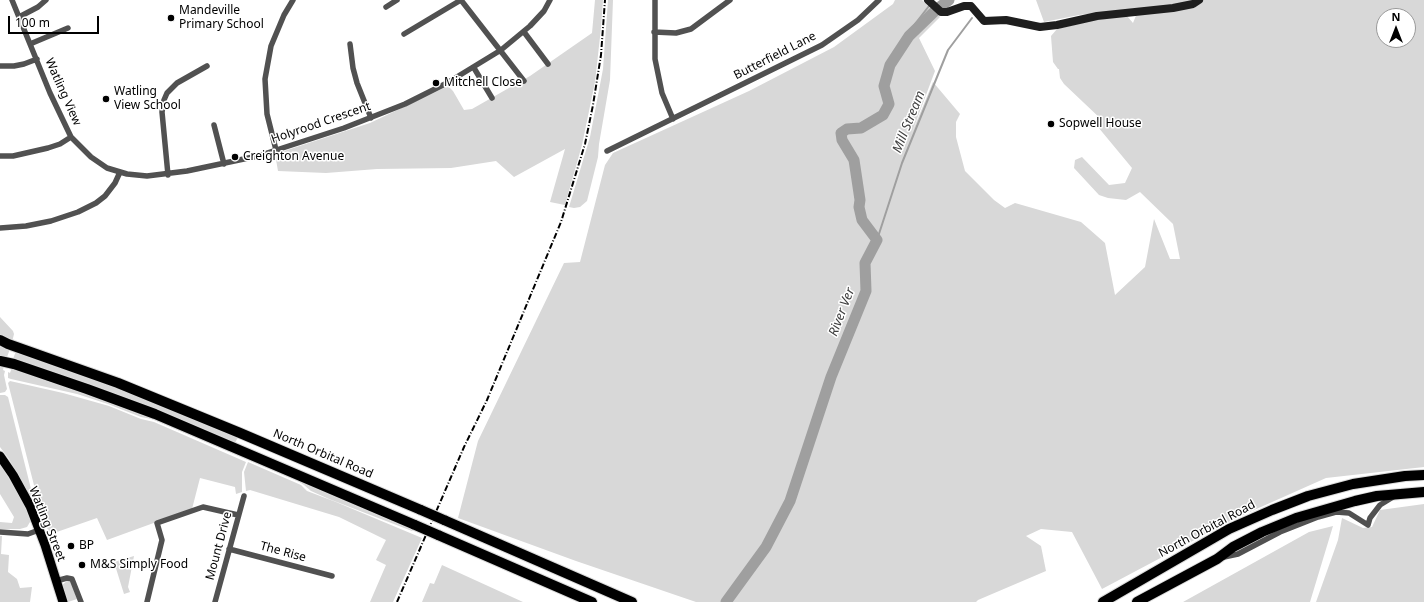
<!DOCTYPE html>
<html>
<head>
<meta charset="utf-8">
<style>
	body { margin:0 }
	#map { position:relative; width:1424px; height:602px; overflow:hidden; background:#fff; font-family:"Noto Sans",sans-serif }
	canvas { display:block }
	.north { position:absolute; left:1376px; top:8px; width:40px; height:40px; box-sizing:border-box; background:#fff; border:1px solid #999; border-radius:50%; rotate:0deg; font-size:11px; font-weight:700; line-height:16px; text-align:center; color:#000 }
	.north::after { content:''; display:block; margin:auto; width:14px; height:18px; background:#000; clip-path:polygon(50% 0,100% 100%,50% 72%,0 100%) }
	.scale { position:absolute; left:8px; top:16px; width:91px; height:18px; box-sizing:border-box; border:2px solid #000; border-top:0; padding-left:5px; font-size:12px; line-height:14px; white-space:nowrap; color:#000; -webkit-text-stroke:3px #fff; paint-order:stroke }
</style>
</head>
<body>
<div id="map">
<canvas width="1424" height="602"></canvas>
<div class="north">N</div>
<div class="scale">100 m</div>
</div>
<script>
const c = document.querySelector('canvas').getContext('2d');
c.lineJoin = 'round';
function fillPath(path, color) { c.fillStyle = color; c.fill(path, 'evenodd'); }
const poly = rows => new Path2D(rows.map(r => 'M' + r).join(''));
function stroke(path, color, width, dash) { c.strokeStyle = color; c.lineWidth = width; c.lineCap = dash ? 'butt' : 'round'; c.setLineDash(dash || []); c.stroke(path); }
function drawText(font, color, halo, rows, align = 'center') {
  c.font = font + ' "Noto Sans",sans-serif'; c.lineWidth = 3; c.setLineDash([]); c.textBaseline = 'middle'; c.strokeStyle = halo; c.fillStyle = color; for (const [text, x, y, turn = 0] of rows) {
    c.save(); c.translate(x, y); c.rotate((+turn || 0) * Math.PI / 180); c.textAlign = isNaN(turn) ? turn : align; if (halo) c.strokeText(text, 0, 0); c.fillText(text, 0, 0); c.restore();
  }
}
const green = poly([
	[595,0,603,0,601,28,595,82,582,145,565,205,550,202,565,149,514,177,496,161,451,168,377,169,326,173,278,171,275,154,370,123,448,86,453,91,464,110,472,109,530,76,592,33],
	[608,0,613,0,610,80,599,144,598,157,587,201,580,207,574,208,569,207,590,137,603,69],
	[895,0,922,0,940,17,919,38,935,71,911,135,933,82,960,114,956,122,956,137,965,171,994,200,1005,208,1015,203,1081,222,1105,243,1115,295,1145,267,1154,219,1170,259,1180,259,1173,224,1140,192,1126,200,1108,198,1099,195,1074,168,1075,160,1082,157,1109,185,1125,183,1132,168,1098,127,1102,120,1064,84,1060,78,1059,69,1058,69,1053,62,1051,36,1057,29,1095,20,1127,16,1133,23,1139,8,1079,15,1044,22,1036,0,1424,0,1424,467,1326,478,1234,519,1102,589,1072,532,1041,529,1026,536,1041,546,1046,571,978,600,976,602,696,602,576,561,458,518,478,441,564,263,580,262,605,165,613,153,749,91,834,47,893,4],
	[1384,16,1408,16,1408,40,1384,40],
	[0,317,13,331,14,334,12,342,0,336],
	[0,345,10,349,7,357,0,356],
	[16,351,119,387,239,435,235,443,13,359],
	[0,366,4,366,3,370,5,371,4,375,7,389,5,392,0,393],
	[12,367,144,413,413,528,412,531,329,499,311,491,304,485,298,481,152,419,141,417,108,404,77,394,11,379,8,378,8,372,10,373],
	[10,381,63,393,109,406,141,419,154,422,246,462,242,472,242,492,236,494,235,487,200,478,192,509,107,540,97,518,51,534,45,525,37,497,8,383],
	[0,395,5,395,8,397,33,497,31,500,9,459,0,447],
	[248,462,301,485,307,491,336,502,422,538,393,602,370,602,386,565,376,560,386,540,339,517,250,490,246,491,244,472],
	[0,464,22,500,30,516,30,522,27,527,20,529,0,529,0,522,12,523,14,517,0,494],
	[1424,504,1424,602,1316,602,1338,540,1342,518,1363,528,1372,527,1380,510],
	[1333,526,1310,602,1183,602,1309,532],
	[0,536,2,536,1,554,9,555,8,572,17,579,20,588,32,587,30,602,0,602],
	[134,556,128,587,130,592,124,594,114,562],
	[442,565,523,602,422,602,430,583,434,584],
	[67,581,71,582,77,599,68,602,67,602,62,585]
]);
const stream = poly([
	[909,36,915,24,929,6],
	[877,240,902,163,948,50,972,18]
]);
const river = poly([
	[726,602,766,547,790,501,831,377,866,291,865,263,877,240,862,220,859,207,860,200,854,160,842,140,841,133,847,129,861,128,883,115,889,104,884,86,890,65,909,36,937,9,949,0]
]);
const street = poly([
	[12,0,50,93,71,137,91,157,107,168,127,174,147,176,187,171,258,156,344,128,405,104,447,83,501,50,530,26,544,11,550,0],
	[461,0,524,81],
	[655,0,655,59,662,93,673,119],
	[386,7,397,0],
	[19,17,38,7,46,0],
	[524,32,548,64],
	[654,32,676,33,691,29,730,0],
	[404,34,461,0],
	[30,44,68,28],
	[350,44,353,68,357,83,371,118],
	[0,66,14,66,24,64,37,59],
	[474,68,492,98],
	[214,125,224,164],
	[276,150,267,114,265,79,271,46,284,15,293,0],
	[607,151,822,45,858,20,879,0],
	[0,156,13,156,48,148,60,144,71,137],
	[168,175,162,112,164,100,167,93,177,83,207,66],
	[0,228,26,226,51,221,78,212,96,203,105,196,115,183,120,172],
	[0,532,28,534,39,530],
	[229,549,332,576],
	[1224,557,1238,554,1280,532,1318,517,1336,512,1349,513,1368,525,1370,518,1380,505,1393,497],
	[56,581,67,578,72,579,81,602],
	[147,602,162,540,157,523,203,507,238,515],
	[215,602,244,496]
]);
const secondary = poly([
	[928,0,941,12,947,12,964,6,971,6,984,21,1006,20,1040,27,1057,25,1097,16,1173,8,1193,4,1199,0]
]);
const primary = poly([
	[0,456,13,475,30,506,45,545,63,602]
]);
const highway = poly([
	[0,340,8,344,118,383,240,433,421,510],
	[0,361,14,364,87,389,155,414,415,525],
	[444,520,632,602],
	[438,535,592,602],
	[1103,602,1229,529,1272,510,1308,496,1353,484,1405,476,1424,475],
	[1137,602,1217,559,1233,547,1262,532,1296,518,1355,501,1377,496,1424,492]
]);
const rail = poly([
	[397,602,464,447,487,400,561,222,585,144,593,105,601,55,605,0]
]);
const highwayBridge = poly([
	[421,510,444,520],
	[415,525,438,535]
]);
const markers = [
	[171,18,4,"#000"],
	[436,83,4,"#000"],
	[106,99,4,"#000"],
	[1051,124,4,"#000"],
	[235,157,4,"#000"],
	[71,546,4,"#000"],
	[82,565,4,"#000"]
];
const poiNames = [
	["Mandeville",179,11],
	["Primary School",179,25],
	["Mitchell Close",444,83],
	["Watling",114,92],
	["View School",114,106],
	["Sopwell House",1059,124],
	["Creighton Avenue",243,157],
	["BP",79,546],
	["M&S Simply Food",90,565]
];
const streetNames = [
	["Butterfield Lane",775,56,-27],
	["Watling View",63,92,66],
	["Holyrood Crescent",321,123,-19],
	["North Orbital Road",323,454,23],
	["Watling Street",47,524,68],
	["North Orbital Road",1207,529,-28],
	["Mount Drive",219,546,-75],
	["The Rise",283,552,15]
];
const waterNames = [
	["Mill Stream",909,122,-68],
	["River Ver",842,312,-69]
];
fillPath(green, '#d8d8d8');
stroke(stream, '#9f9f9f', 2);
stroke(river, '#9f9f9f', 11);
stroke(primary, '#dbdbdb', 11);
stroke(highway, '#dbdbdb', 12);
stroke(street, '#515151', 5.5);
stroke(secondary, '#1e1e1e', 8);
stroke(primary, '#000', 9);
stroke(highway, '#000', 10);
stroke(rail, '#000', 2, [6, 2, 1, 2]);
stroke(highwayBridge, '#dbdbdb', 12, []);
stroke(highwayBridge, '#000', 10);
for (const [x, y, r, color] of markers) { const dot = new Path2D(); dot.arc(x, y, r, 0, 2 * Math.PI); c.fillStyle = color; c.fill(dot); stroke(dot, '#fff', 1.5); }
drawText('12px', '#000', '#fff', poiNames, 'left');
drawText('12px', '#000', '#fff', streetNames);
drawText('italic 13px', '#404040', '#fff', waterNames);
</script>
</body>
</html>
